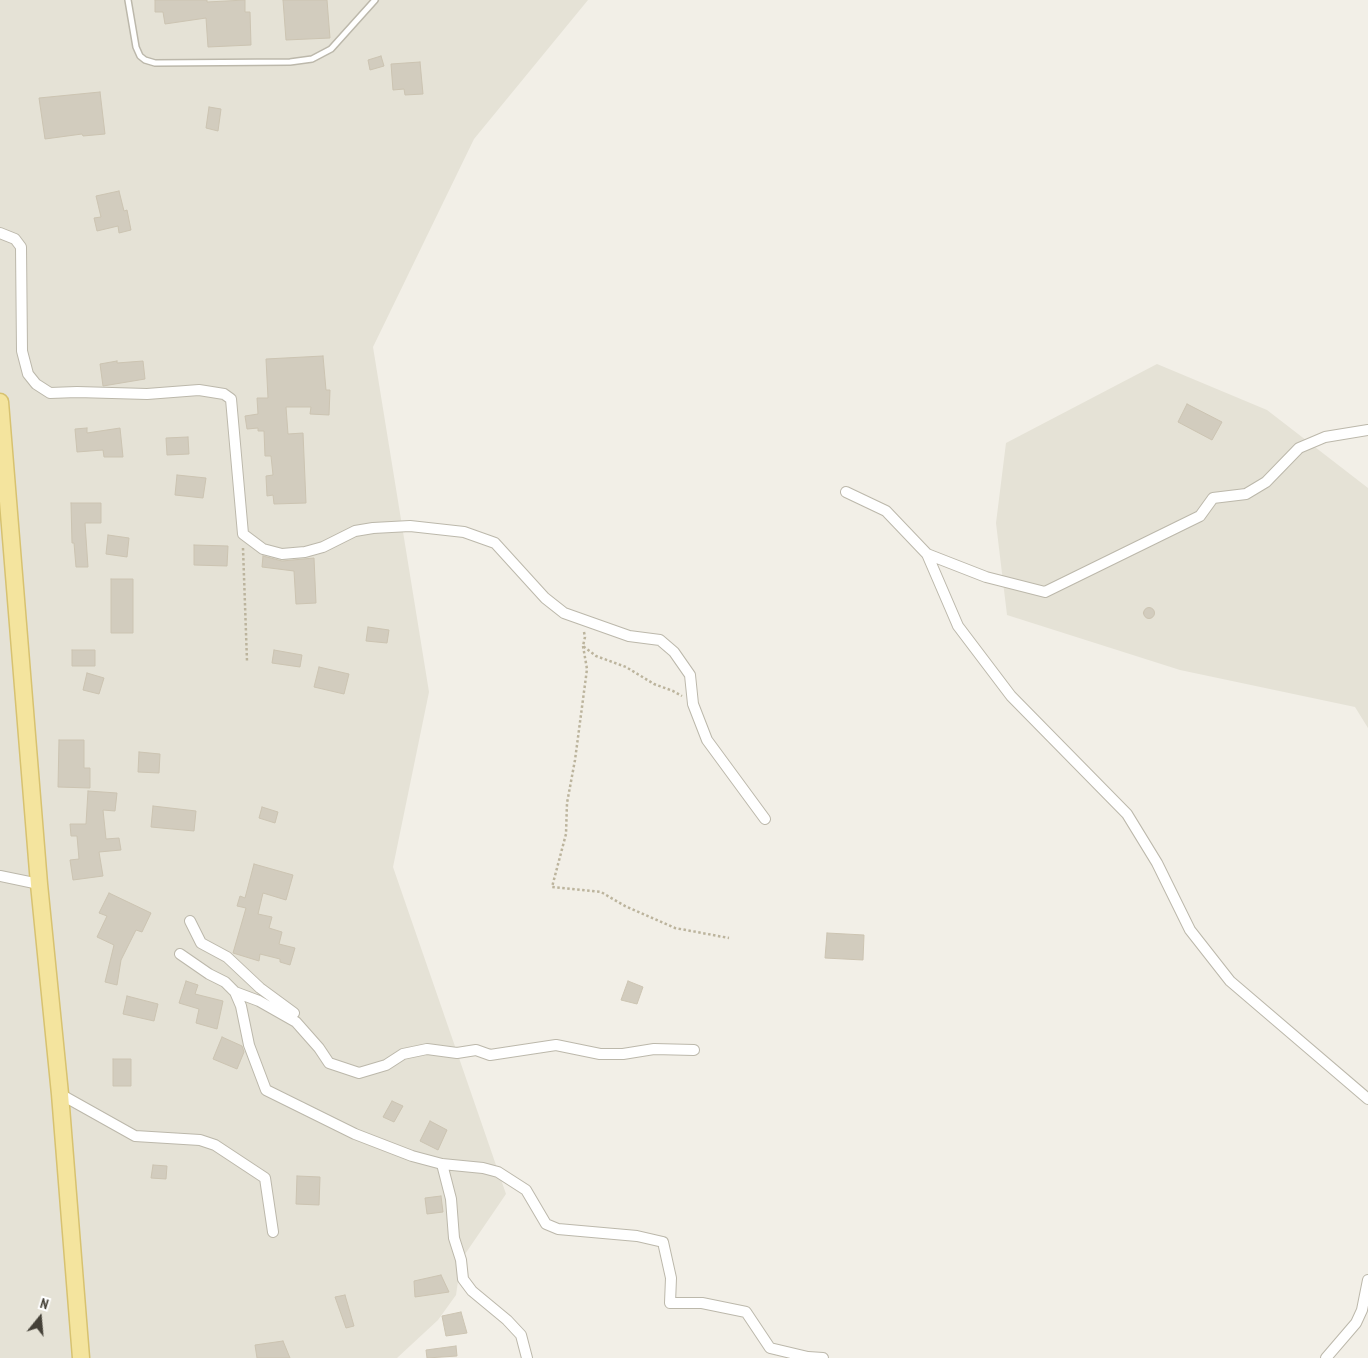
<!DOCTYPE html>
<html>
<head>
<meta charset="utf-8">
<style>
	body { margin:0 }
	#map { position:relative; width:1368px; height:1358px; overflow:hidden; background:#f2efe7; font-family:"PT Sans Narrow",sans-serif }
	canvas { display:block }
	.north { position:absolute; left:15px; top:1293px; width:50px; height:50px; -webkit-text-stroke:4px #fff; paint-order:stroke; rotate:17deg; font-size:14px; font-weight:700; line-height:20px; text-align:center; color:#444037 }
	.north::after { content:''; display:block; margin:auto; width:18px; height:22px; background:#444037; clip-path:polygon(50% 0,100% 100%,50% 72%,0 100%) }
</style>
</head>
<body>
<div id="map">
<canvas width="1368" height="1358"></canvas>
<div class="north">N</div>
</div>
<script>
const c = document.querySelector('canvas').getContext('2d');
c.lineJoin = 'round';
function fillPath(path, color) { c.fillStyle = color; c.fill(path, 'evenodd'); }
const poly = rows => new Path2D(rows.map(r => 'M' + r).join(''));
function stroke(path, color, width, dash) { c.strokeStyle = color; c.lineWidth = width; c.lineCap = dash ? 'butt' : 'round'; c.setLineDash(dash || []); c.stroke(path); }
const residential = poly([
	[0,0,588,0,474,139,373,347,429,692,393,867,506,1194,461,1260,456,1295,438,1320,397,1358,0,1358],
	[1157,364,1267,410,1368,488,1368,728,1355,707,1180,670,1007,615,996,523,1006,443]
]);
const building = poly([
	[155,0,207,0,207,2,245,0,245,12,250,12,251,45,208,47,206,18,165,24,163,12,155,12,155,0],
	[283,0,327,0,330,38,286,40,283,0],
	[381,56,384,66,370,70,368,60,381,56],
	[420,62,423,94,405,95,404,89,393,90,391,64,420,62],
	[100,92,105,134,83,136,82,134,45,139,39,98,100,92],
	[209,107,221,109,218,131,206,128,209,107],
	[119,191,124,211,127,210,131,230,119,233,118,226,97,231,94,218,101,217,96,196,119,191],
	[323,356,326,390,330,390,329,415,310,414,311,407,286,407,288,434,303,433,306,503,274,504,273,495,267,496,266,476,273,475,271,456,265,456,264,431,258,431,258,428,247,429,245,416,258,414,257,398,268,398,266,359,323,356],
	[117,361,117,363,143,361,145,379,103,386,100,364,117,361],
	[1187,404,1222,422,1212,440,1178,422,1187,404],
	[87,428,87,433,120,428,123,457,104,457,103,450,77,452,75,429,87,428],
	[188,437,189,454,167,455,166,438,188,437],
	[177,475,206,478,203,498,175,495,177,475],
	[71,503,101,503,101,523,85,523,88,567,76,567,74,543,72,543,71,503],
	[108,535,129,538,127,557,106,554,108,535],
	[194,545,228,546,227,566,194,565,194,545],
	[263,556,282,561,314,558,316,603,296,604,294,571,262,567,263,556],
	[111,579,133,579,133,633,111,633,111,579],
	'1143.5 613a5.5 5.5 0 1 1 11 0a5.5 5.5 0 1 1-11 0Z',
	[368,627,389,630,387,643,366,641,368,627],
	[72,650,95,650,95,666,72,666,72,650],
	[274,650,302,655,300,667,272,663,274,650],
	[319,667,349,674,344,694,314,687,319,667],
	[87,673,104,678,99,694,83,690,87,673],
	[59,740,84,740,84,768,90,768,90,788,58,787,59,740],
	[139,752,160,754,159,773,138,772,139,752],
	[88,791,117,793,115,811,103,810,106,839,119,838,121,850,99,852,103,876,73,880,70,860,79,859,77,836,71,836,70,824,86,824,88,791],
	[153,806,196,811,194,831,151,827,153,806],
	[262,807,278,812,275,823,259,818,262,807],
	[254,864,293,875,286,900,263,893,258,914,272,917,269,928,282,932,279,944,295,948,290,965,280,962,280,959,260,954,259,961,233,953,246,908,237,906,240,896,245,898,254,864],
	[109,893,151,913,142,932,136,930,121,960,117,985,105,982,114,945,97,937,107,916,99,913,109,893],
	[827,933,864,935,863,960,825,958,827,933],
	[186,981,198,985,195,994,223,1001,217,1029,196,1023,199,1009,179,1003,186,981],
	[628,981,643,987,637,1004,621,1000,628,981],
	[127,996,158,1004,154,1021,123,1014,127,996],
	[222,1037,242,1046,244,1052,237,1069,213,1059,222,1037],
	[113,1059,131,1059,131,1086,113,1086,113,1059],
	[392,1101,403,1106,394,1122,383,1117,392,1101],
	[430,1121,447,1130,438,1150,420,1141,430,1121],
	[153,1165,167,1166,166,1179,151,1178,153,1165],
	[297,1176,320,1177,319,1205,296,1204,297,1176],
	[441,1196,443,1212,427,1214,425,1198,441,1196],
	[441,1275,449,1292,415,1297,414,1281,441,1275],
	[345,1295,354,1326,346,1328,335,1297,345,1295],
	[461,1312,467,1333,446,1336,442,1316,461,1312],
	[283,1341,290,1358,257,1358,255,1345,283,1341],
	[456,1346,457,1356,427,1358,426,1350,456,1346]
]);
const path = poly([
	[243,548,247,661],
	[584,632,585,637,583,646,596,656,626,667,654,684,673,691,682,696],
	[583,646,587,669,575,760,567,803,566,834,552,887,601,892,625,906,675,928,729,938]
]);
const service = poly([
	[128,0,136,47,140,56,145,60,155,63,290,62,312,59,331,49,375,0]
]);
const minor = poly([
	[0,233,15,239,21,247,22,351,28,374,36,384,50,393,77,392,147,394,199,390,224,394,231,399,243,534,263,549,282,554,305,552,323,547,355,531,373,528,410,526,464,532,495,543,545,598,564,613,629,636,660,640,674,652,690,675,693,704,707,740,765,819],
	[846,492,886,511,927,554,958,626,1011,696,1127,814,1157,863,1190,930,1230,981,1368,1099],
	[927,554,986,577,1045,592,1200,516,1213,498,1246,494,1266,482,1299,448,1325,437,1368,430],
	[0,876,39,884],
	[190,921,201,943,227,957,260,988,294,1013],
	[180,954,209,974,225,982,235,992,259,1001,296,1022,319,1048,329,1063,359,1073,386,1065,403,1054,427,1049,457,1053,476,1050,490,1055,556,1045,600,1054,623,1054,654,1049,694,1050],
	[235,992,241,1006,249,1045,266,1090,355,1134,412,1156,442,1164,483,1168,498,1172,526,1190,546,1224,558,1229,637,1236,663,1242,671,1278,670,1303,702,1303,746,1312,770,1348,808,1357,823,1358],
	[60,1094,135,1136,200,1140,215,1145,265,1178,273,1232],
	[442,1164,451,1199,454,1238,461,1260,463,1279,472,1291,507,1320,521,1335,527,1358],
	[1326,1358,1356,1323,1362,1310,1368,1280]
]);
const primary = poly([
	[0,402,39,884,60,1094,81,1358]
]);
fillPath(residential, '#e5e2d6');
fillPath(building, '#d2ccbe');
stroke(building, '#ccc4b2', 1);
stroke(service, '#bcb8ab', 8);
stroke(minor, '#bcb8ab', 12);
stroke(primary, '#d7c270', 19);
stroke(path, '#bcb49d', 2.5, [2.5, 2.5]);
stroke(service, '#fff', 5);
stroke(minor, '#fff', 10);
stroke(primary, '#f4e49e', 16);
</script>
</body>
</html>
